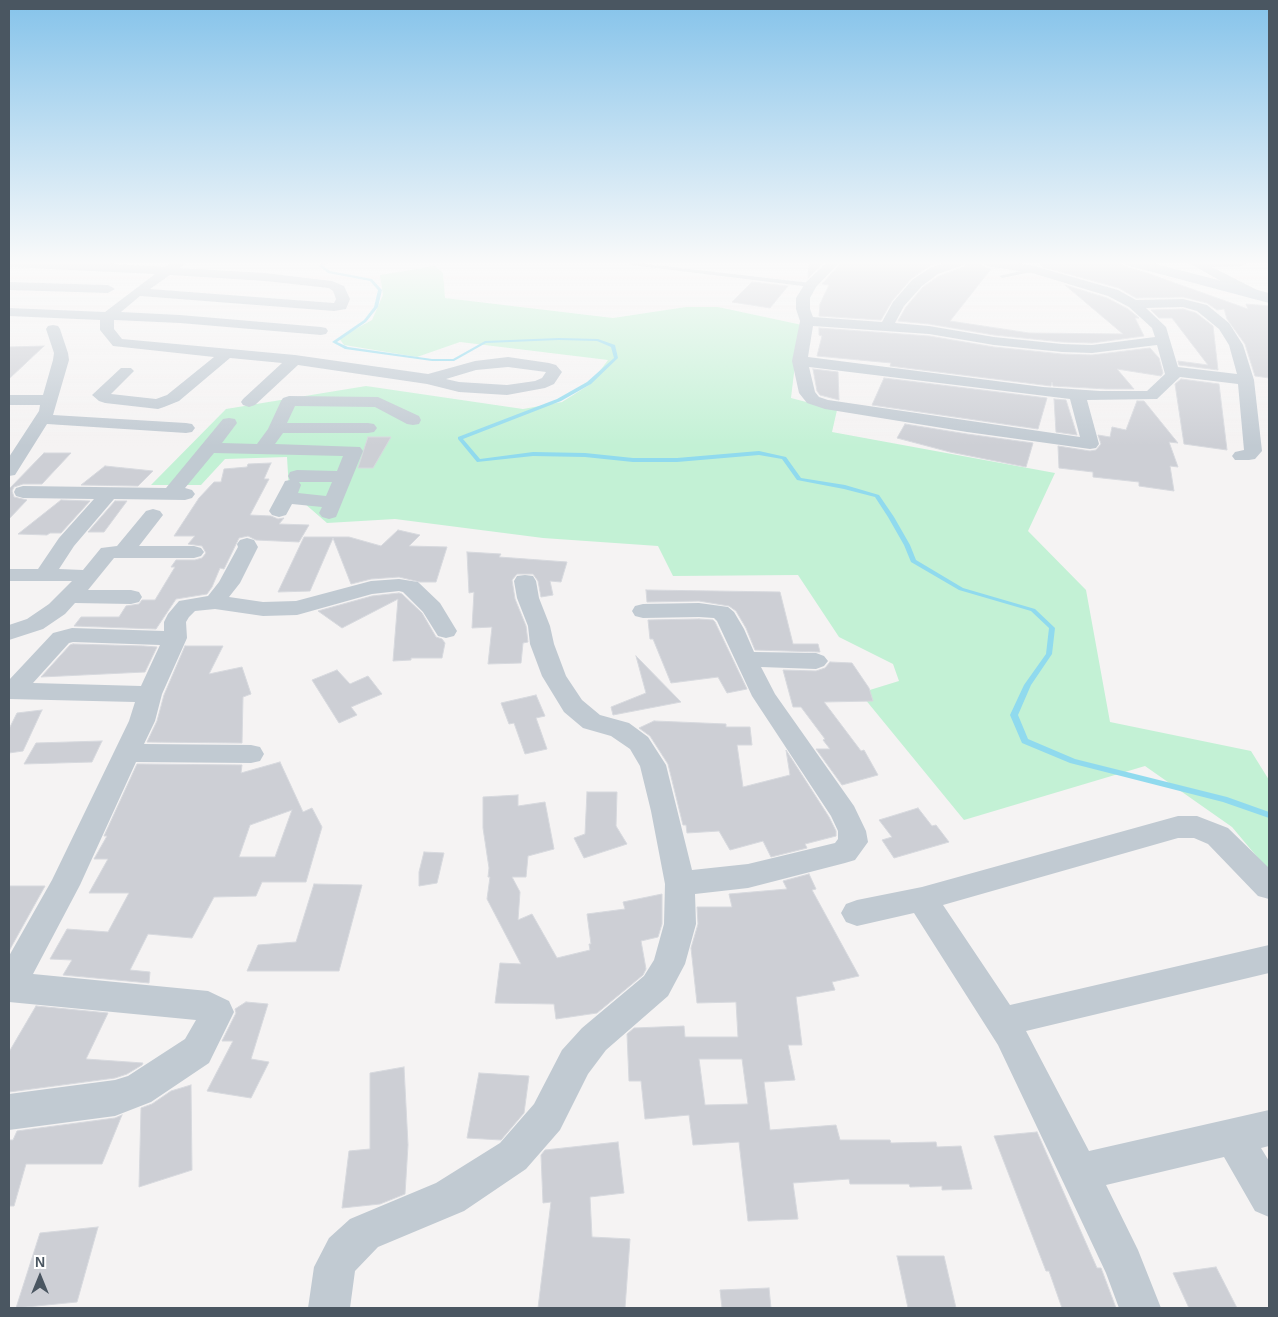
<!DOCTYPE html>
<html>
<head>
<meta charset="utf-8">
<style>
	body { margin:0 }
	#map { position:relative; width:1278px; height:1317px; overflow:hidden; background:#f5f3f3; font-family:Helvetica,sans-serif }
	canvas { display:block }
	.frame { position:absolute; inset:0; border:10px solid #4a5661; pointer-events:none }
	.north { position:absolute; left:15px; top:1252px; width:50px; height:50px; -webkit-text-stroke:4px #fff; paint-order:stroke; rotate:0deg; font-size:14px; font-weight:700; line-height:20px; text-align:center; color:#4a5661 }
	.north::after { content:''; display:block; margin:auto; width:18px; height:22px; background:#4a5661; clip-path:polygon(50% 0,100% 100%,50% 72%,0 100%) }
</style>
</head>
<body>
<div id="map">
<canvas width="1278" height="1317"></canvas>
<div class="frame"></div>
<div class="north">N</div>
</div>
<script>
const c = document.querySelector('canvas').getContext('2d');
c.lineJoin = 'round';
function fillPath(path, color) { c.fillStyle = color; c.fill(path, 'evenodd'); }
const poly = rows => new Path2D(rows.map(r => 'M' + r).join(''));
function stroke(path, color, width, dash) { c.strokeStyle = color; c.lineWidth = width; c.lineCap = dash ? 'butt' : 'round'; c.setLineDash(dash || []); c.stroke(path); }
const green = poly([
	[435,266,443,273,445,298,613,318,686,307,718,307,807,326,797,348,791,398,837,410,832,432,1055,473,1028,531,1086,590,1110,722,1251,751,1269,780,1269,871,1232,827,1145,766,964,820,860,693,899,681,893,664,839,637,798,575,673,576,658,546,543,538,395,519,327,523,289,490,287,457,225,459,201,485,151,485,226,409,366,386,523,409,562,402,589,385,608,360,460,342,417,357,344,345,339,338,372,320,383,295,380,275]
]);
const stream = poly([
	[324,262,329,262,323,266,330,271,372,279,382,290,378,307,366,322,337,342,348,347,432,359,453,359,485,341,559,338,598,339,615,345,618,358,591,384,561,401,463,439,480,459,533,452,585,453,633,458,677,458,759,451,786,457,801,478,845,485,879,495,894,517,910,545,916,560,963,588,1035,609,1055,628,1052,654,1031,685,1018,715,1028,739,1075,759,1227,797,1269,812,1269,818,1223,802,1070,763,1022,743,1010,715,1024,685,1046,654,1049,628,1031,611,959,590,911,562,904,545,888,517,875,497,844,489,797,480,782,459,759,455,677,462,633,462,585,457,533,456,477,462,458,439,458,437,557,399,587,382,614,358,611,347,597,341,559,340,486,343,454,361,432,361,345,349,332,342,364,320,374,307,378,290,370,281,328,273,319,266,324,262]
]);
const building = poly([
	[809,262,824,262,808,278,809,262],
	[842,262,941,262,929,266,911,279,892,301,881,320,819,316,820,304,829,285,822,284,842,262],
	[967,262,979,262,986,268,991,269,950,321,1029,333,1123,334,1065,285,1107,298,1128,309,1139,318,1135,318,1144,336,1092,343,1062,342,994,335,929,324,898,321,906,307,923,287,939,276,964,267,967,262],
	[1038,262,1118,262,1126,267,1147,273,1248,309,1246,304,1269,306,1269,378,1255,376,1245,344,1227,319,1224,309,1217,310,1207,303,1183,297,1136,298,1119,288,1043,267,1038,262],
	[752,282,788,286,770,308,732,302,752,282],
	[1183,309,1196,313,1213,326,1218,370,1179,365,1178,361,1208,365,1172,318,1159,318,1151,310,1183,309],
	[819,328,929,336,994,347,1062,354,1092,355,1150,348,1159,358,1163,373,1161,376,1117,369,1134,389,1106,389,1053,386,1052,382,1051,386,1043,385,890,366,891,363,817,356,822,336,819,335,819,328],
	[44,346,9,379,9,347,44,346],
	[813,369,838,372,839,400,820,395,817,391,813,369],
	[884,378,1047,398,1038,429,872,405,884,378],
	[1181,379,1219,384,1227,450,1184,444,1175,384,1181,379],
	[1054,399,1066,400,1077,435,1056,432,1054,399],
	[1137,401,1144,401,1178,443,1169,442,1178,467,1170,466,1174,491,1139,486,1139,482,1093,477,1093,472,1059,468,1058,446,1090,451,1096,450,1101,444,1098,435,1110,437,1112,427,1126,430,1137,401],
	[905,424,967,434,1033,443,1026,467,950,452,897,438,905,424],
	[368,437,391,437,373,468,358,468,368,437],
	[44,453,71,453,42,484,23,484,14,487,12,491,14,497,27,500,9,519,9,489,44,453],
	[271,463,264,479,269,479,250,515,271,516,278,519,284,518,279,524,309,525,299,542,256,540,248,536,239,538,224,569,220,568,212,587,207,594,176,599,156,629,74,626,81,617,119,617,126,606,139,604,142,600,155,600,175,567,171,567,176,560,195,560,202,558,206,553,202,546,188,544,195,536,174,536,199,498,214,482,221,482,224,469,247,467,248,464,271,463],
	[105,466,153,471,138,486,81,485,105,466],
	[61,500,90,501,61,533,50,533,47,535,18,534,61,500],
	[115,501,127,501,104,532,88,532,115,501],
	[398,530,420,535,409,546,447,547,436,582,420,582,399,577,371,579,351,584,333,538,310,591,278,592,304,537,349,537,381,546,398,530],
	[467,552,501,554,499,557,567,562,561,582,550,581,553,595,541,597,538,581,533,574,517,574,512,580,515,599,526,626,528,642,523,643,521,663,488,664,492,627,472,628,474,592,469,593,467,552],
	[646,590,780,592,793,644,818,644,820,652,755,650,746,628,736,611,729,606,699,601,647,602,646,590],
	[399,593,402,594,422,613,436,637,442,639,445,643,442,658,411,658,411,660,393,661,398,599,342,628,318,611,372,596,399,593],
	[699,619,713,620,715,622,747,689,727,693,718,677,671,683,653,639,650,639,648,620,699,619],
	[73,644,144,646,157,647,145,672,41,677,70,645,73,644],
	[185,646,223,646,209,674,242,667,251,694,243,697,242,743,147,742,157,721,164,695,185,646],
	[636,656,681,702,613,715,611,707,646,693,636,656],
	[830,662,852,663,869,688,873,701,824,702,861,751,864,750,878,775,842,785,816,749,830,749,823,740,825,739,801,707,793,707,783,670,816,671,825,668,830,662],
	[337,670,350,684,368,676,382,694,351,707,357,715,339,723,312,680,337,670],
	[536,695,545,716,536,718,547,749,525,754,514,723,509,724,501,703,536,695],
	[42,710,23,751,9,753,9,729,17,713,42,710],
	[654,721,726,724,726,727,750,727,752,745,737,745,743,787,790,775,786,750,829,817,836,831,836,836,805,844,807,848,771,857,763,841,730,850,719,831,687,833,686,825,683,825,668,764,650,736,639,728,654,721],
	[102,741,92,762,24,764,36,743,102,741],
	[280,762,303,812,312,808,322,827,306,882,262,882,256,896,214,897,192,938,148,934,130,970,150,972,149,983,63,975,72,960,50,959,67,929,108,932,129,893,89,893,108,859,94,859,107,836,104,836,137,764,242,765,241,773,280,762],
	[292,810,275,857,239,857,250,825,292,810],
	[587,792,617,792,616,826,627,844,584,858,574,838,585,834,587,792],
	[518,795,518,806,545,802,554,849,528,856,526,877,512,877,520,892,518,920,532,914,557,958,590,950,589,944,591,944,587,914,625,909,623,902,662,894,662,924,658,937,641,941,646,969,643,975,597,1013,556,1019,554,1004,495,1003,500,963,521,964,487,899,490,877,488,877,489,868,483,828,483,797,518,795],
	[918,808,932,826,936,825,949,842,894,858,882,840,892,837,879,820,918,808],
	[424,852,444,853,437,883,419,886,419,872,424,852],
	[809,874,816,889,812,890,859,976,832,982,835,990,796,997,802,1045,788,1045,795,1080,764,1082,770,1130,836,1125,840,1140,890,1140,891,1143,936,1142,937,1147,961,1146,972,1189,942,1190,942,1186,910,1187,909,1184,850,1184,849,1179,793,1183,798,1219,748,1221,739,1142,693,1145,689,1115,645,1119,641,1081,629,1081,627,1034,634,1028,684,1026,685,1037,738,1037,736,1002,697,1003,691,948,698,924,697,907,732,907,729,894,787,889,783,881,809,874],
	[699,1059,742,1059,748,1104,705,1105,699,1059],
	[314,884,362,885,339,971,247,971,258,945,296,942,314,884],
	[9,886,45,886,9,951,9,886],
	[246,1002,268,1004,251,1059,269,1062,251,1098,207,1091,233,1041,222,1041,236,1013,235,1009,246,1002],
	[36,1006,108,1013,86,1059,143,1063,142,1065,127,1074,115,1078,9,1092,9,1052,36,1006],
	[404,1067,408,1145,405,1194,380,1204,342,1208,349,1151,370,1149,370,1073,404,1067],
	[479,1073,529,1076,524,1113,501,1140,467,1138,479,1073],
	[191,1085,192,1170,139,1187,141,1108,152,1104,171,1091,191,1085],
	[122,1115,102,1164,26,1164,14,1206,9,1206,9,1140,13,1140,17,1131,115,1118,122,1115],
	[1037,1132,1097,1268,1101,1268,1116,1308,1062,1308,1049,1271,1046,1271,994,1136,1037,1132],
	[618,1142,624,1193,590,1197,592,1237,630,1239,625,1308,538,1308,551,1202,543,1203,541,1155,545,1150,618,1142],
	[98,1227,77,1302,16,1308,40,1233,98,1227],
	[897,1256,944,1256,956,1308,908,1308,897,1256],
	[1216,1267,1237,1308,1189,1308,1173,1273,1216,1267],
	[769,1288,771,1308,722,1308,720,1290,769,1288]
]);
const service = poly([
	[628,262,811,283,814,285,811,287,631,265,628,262],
	[1034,268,1036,269,1036,271,1002,278,999,276,1034,268]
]);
const minor = poly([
	[9,262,80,262,165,267,172,262,186,262,180,268,265,273,332,281,344,286,350,299,346,309,334,311,140,296,121,312,180,315,321,327,326,328,328,331,326,334,321,335,180,323,114,320,114,329,122,339,295,355,428,374,475,361,508,357,549,363,556,365,562,372,554,384,545,388,507,395,459,392,427,384,298,365,255,405,249,407,243,405,241,402,243,399,282,363,230,358,179,401,164,407,158,409,105,403,99,401,92,395,121,368,131,368,134,371,111,394,156,399,167,395,214,357,113,346,100,330,100,320,9,316,9,308,105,312,155,274,9,267,9,262],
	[170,275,265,281,329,288,333,291,336,299,334,303,150,289,170,275],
	[508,367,546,372,542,378,535,381,507,385,459,382,446,379,476,370,508,367],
	[827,262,840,262,816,287,810,298,810,309,813,317,882,322,893,302,912,280,930,268,947,262,965,262,963,265,938,274,922,286,904,306,895,323,929,326,994,337,1062,344,1092,345,1155,337,1152,328,1129,307,1108,296,1032,273,987,266,981,262,1009,262,1034,266,1118,290,1136,300,1183,299,1207,305,1229,323,1243,345,1254,380,1262,451,1255,459,1249,460,1235,460,1232,456,1235,452,1244,450,1238,384,1180,377,1157,399,1087,400,1099,444,1096,448,1090,449,967,432,825,409,807,403,799,393,792,361,800,321,796,309,796,298,806,282,827,262],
	[1183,307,1197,311,1219,329,1229,345,1237,374,1178,367,1166,327,1146,308,1183,307],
	[813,326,929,334,994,345,1062,352,1092,353,1157,345,1165,374,1147,391,1100,391,1043,387,808,357,813,326],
	[809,367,1070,399,1080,437,828,400,819,397,815,392,809,367],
	[1187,262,1247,262,1241,266,1212,267,1261,292,1263,295,1256,299,1251,298,1187,262],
	[9,282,108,285,115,289,108,293,9,290,9,282],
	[53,325,58,326,60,329,68,353,69,360,53,415,186,423,192,424,195,428,192,432,186,433,47,424,15,475,9,476,9,457,39,411,40,405,9,405,9,395,43,395,53,360,54,353,46,329,48,326,53,325],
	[289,396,378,397,419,416,421,420,419,424,413,425,407,424,375,407,295,406,287,423,368,423,374,424,377,428,374,432,368,433,283,433,275,444,360,447,363,451,336,517,329,519,322,517,319,513,322,507,292,504,286,515,279,517,272,515,269,511,283,485,285,481,290,480,288,476,290,472,297,470,337,471,343,456,214,453,185,488,192,490,195,494,192,498,185,500,114,499,74,546,59,569,83,570,101,548,117,546,146,511,153,509,160,511,163,515,139,546,194,546,201,548,204,552,201,556,194,558,114,558,88,590,131,590,139,592,142,597,139,602,131,604,75,603,65,614,43,629,9,640,9,625,27,619,49,604,72,581,9,581,9,569,38,569,59,538,94,499,23,498,16,496,14,492,16,488,23,486,166,488,223,419,229,418,235,419,237,423,222,443,257,444,268,429,281,401,283,398,289,396],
	[299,482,332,482,326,496,298,493,301,485,299,482],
	[247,538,254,540,258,547,240,583,229,597,263,602,296,601,371,581,399,579,418,582,440,603,457,631,454,636,446,638,438,636,423,612,403,592,399,591,372,594,297,615,263,616,215,609,195,611,189,617,186,622,187,638,162,694,155,721,144,744,251,745,260,747,264,754,260,761,251,763,136,762,80,885,33,974,208,991,229,1001,234,1012,209,1063,151,1102,115,1116,9,1130,9,1094,115,1080,128,1076,185,1039,196,1020,9,1002,9,956,52,880,129,721,135,702,9,699,9,680,53,633,72,628,164,631,164,622,168,614,179,601,208,596,219,582,238,547,237,544,240,540,247,538],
	[73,642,160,645,141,686,33,683,69,643,73,642],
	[525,575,533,576,536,581,539,598,550,626,554,644,566,676,582,700,600,715,629,723,648,737,666,765,692,870,748,864,835,843,838,839,838,831,831,816,752,696,717,621,714,618,699,617,643,618,635,616,632,611,635,606,643,604,699,603,728,607,734,612,744,629,754,652,816,653,824,656,828,661,824,666,816,669,761,667,775,694,854,806,866,831,868,842,855,860,845,863,748,888,695,894,696,924,685,964,668,996,606,1050,588,1074,560,1130,526,1169,464,1211,378,1247,355,1271,350,1308,308,1308,314,1267,329,1238,350,1219,436,1183,500,1143,534,1104,562,1050,582,1028,644,976,654,960,664,924,665,884,651,811,640,766,630,749,611,736,583,728,564,712,542,676,530,644,528,626,517,598,514,581,517,576,525,575],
	[1178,816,1197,816,1228,828,1269,868,1269,899,1258,896,1208,844,1194,838,1178,838,943,905,1010,1005,1269,945,1269,973,1026,1031,1089,1151,1269,1110,1269,1146,1261,1148,1269,1161,1269,1217,1255,1211,1224,1157,1106,1185,1138,1250,1161,1308,1119,1308,1106,1273,1065,1186,998,1045,914,913,857,926,846,922,841,913,846,904,857,900,922,887,1178,816]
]);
const secondary = poly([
	[1124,262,1148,262,1269,293,1269,303,1126,265,1124,262]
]);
fillPath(green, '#c3f1d5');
fillPath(stream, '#90daee');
fillPath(building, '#cdcfd5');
stroke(building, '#d7d9de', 1);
fillPath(service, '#c1cad2');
fillPath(minor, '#c1cad2');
fillPath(secondary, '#c1cbd6');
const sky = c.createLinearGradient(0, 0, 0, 446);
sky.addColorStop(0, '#85c3ea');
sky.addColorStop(0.59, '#fafafa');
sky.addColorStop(1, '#fafafa00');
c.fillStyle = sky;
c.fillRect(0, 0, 1278, 446);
</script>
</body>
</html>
